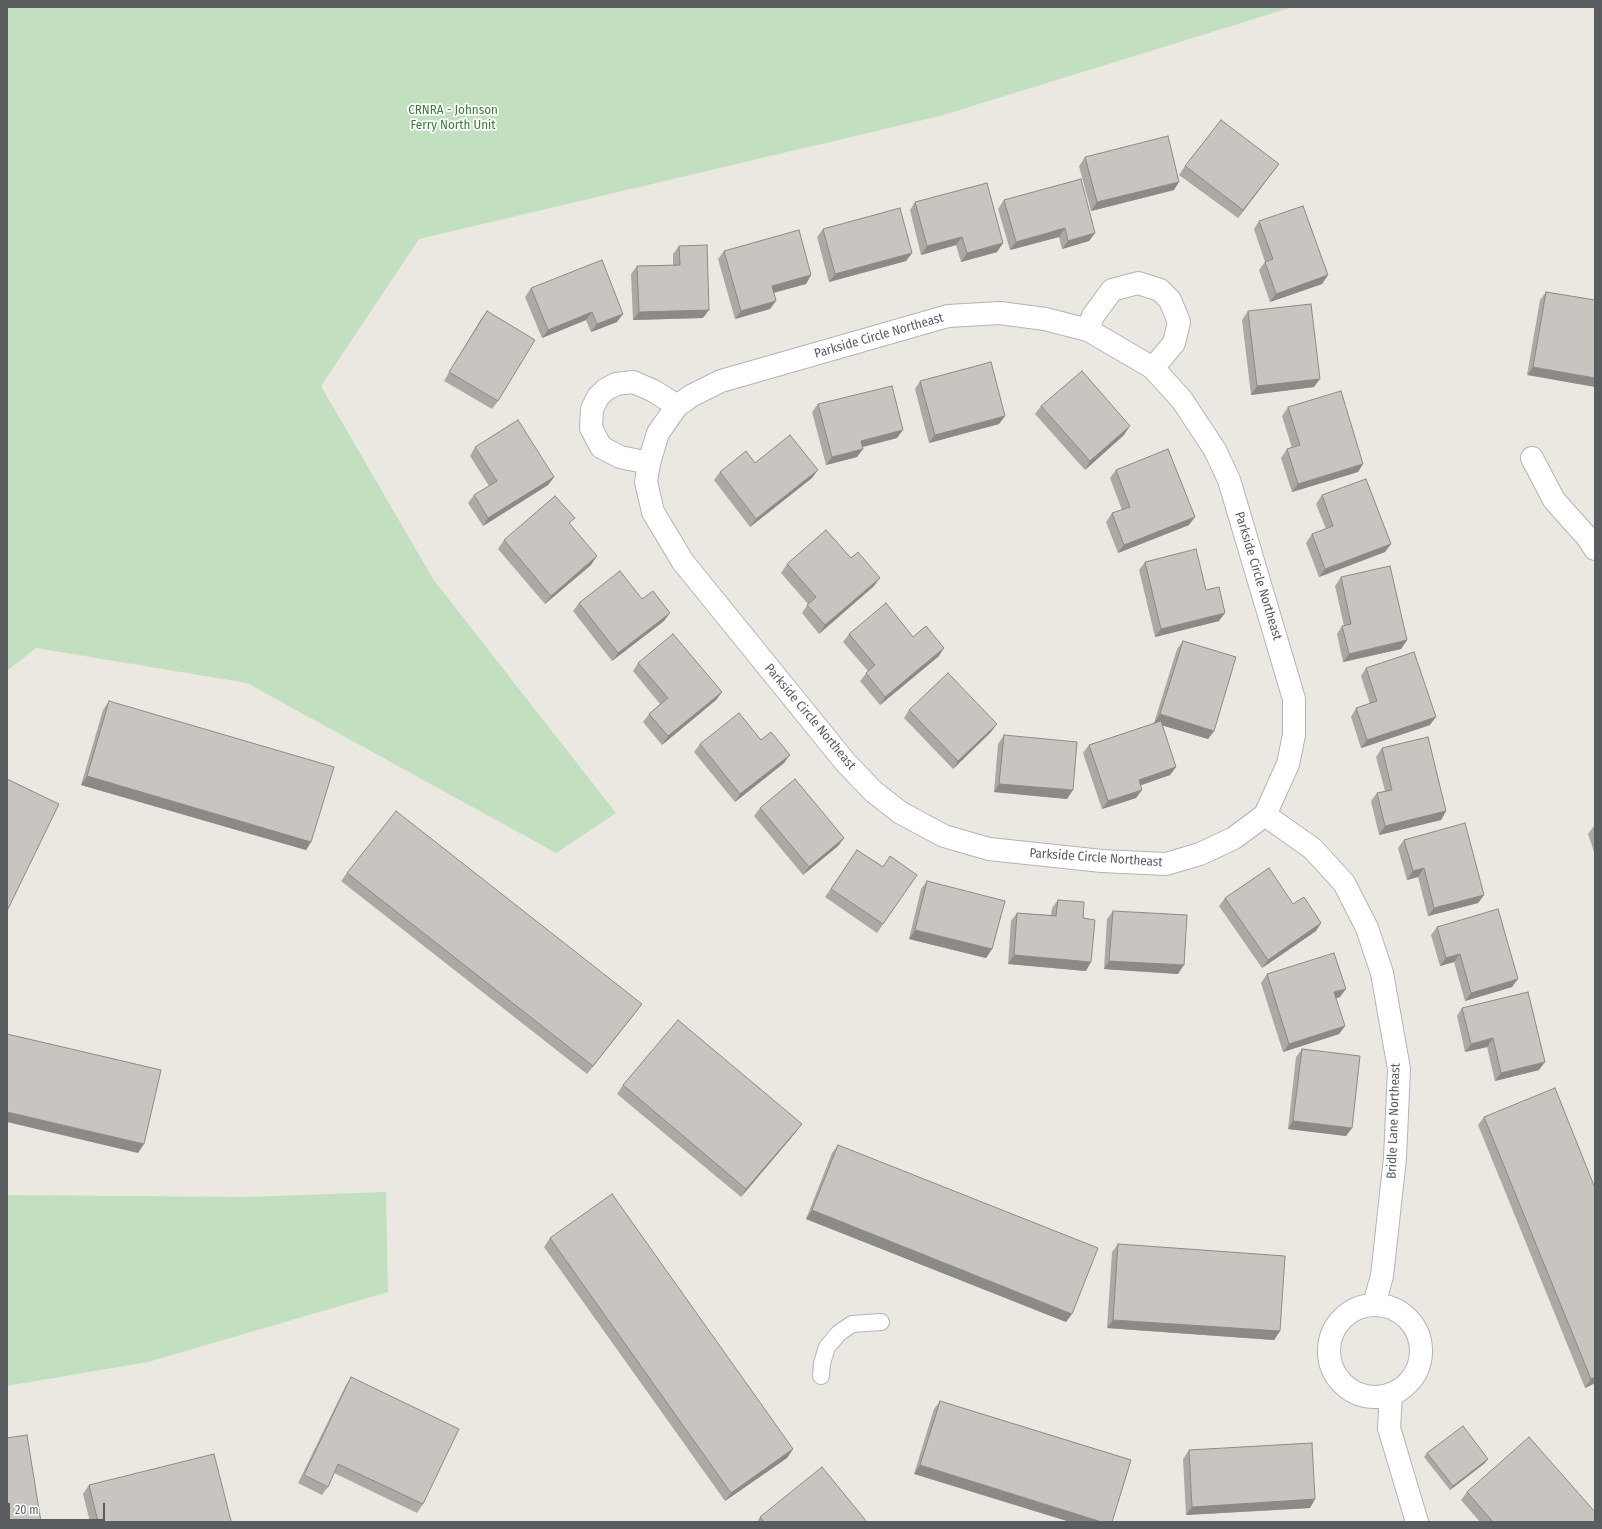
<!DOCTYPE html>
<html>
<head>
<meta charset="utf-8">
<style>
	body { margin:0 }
	#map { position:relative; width:1602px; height:1529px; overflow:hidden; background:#ebe8e1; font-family:"Fira Sans Condensed",sans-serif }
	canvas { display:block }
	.frame { position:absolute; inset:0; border:8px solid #595d60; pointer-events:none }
	.scale { position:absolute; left:8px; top:1503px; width:97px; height:18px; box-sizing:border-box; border:2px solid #595d60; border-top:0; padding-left:5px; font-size:12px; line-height:14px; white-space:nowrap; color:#595d60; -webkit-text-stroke:3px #fff; paint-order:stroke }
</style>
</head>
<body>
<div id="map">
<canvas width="1602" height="1529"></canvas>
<div class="frame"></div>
<div class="scale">20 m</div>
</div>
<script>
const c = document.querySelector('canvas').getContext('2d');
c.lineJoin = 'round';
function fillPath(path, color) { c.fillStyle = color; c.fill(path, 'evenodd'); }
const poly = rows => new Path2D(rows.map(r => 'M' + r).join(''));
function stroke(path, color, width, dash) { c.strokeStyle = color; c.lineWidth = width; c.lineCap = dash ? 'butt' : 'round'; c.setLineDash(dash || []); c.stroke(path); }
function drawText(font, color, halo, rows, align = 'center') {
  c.font = font + ' "Fira Sans Condensed",sans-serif'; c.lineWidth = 3.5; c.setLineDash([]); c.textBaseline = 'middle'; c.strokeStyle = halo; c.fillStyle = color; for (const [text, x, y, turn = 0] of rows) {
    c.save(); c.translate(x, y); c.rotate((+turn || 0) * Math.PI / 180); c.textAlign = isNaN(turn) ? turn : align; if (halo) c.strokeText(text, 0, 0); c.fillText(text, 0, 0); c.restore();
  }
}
const green = poly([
	[7,7,1293,7,940,116,419,239,321,386,433,579,616,813,556,853,247,683,36,648,7,671],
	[386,1192,388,1292,148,1362,7,1386,7,1195,246,1197]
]);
const lane = poly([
	[821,1376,822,1363,827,1347,839,1333,852,1324,881,1322]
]);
const street = poly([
	[1000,313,1045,319,1088,330,1153,368,1182,400,1215,450,1229,480,1294,699,1294,735,1288,764,1265,815,1234,838,1200,854,1166,864,1102,861,989,849,944,836,901,813,874,792,846,763,683,562,653,512,646,482,649,463,658,433,677,406,691,396,721,381,948,316,1000,313],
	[1088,330,1093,316,1112,290,1138,283,1160,290,1170,300,1179,322,1174,343,1153,368],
	[1532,458,1554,500,1587,537,1595,549],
	[649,463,620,457,601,447,591,428,592,409,598,397,605,390,616,384,633,382,654,391,677,406],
	[1265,815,1313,849,1344,883,1367,928,1382,973,1399,1069,1395,1158,1382,1276,1374,1304],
	'1329 1351a46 46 0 1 1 92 0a46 46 0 1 1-92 0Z',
	[1391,1395,1389,1428,1417,1522]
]);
const wall = poly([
	[1085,157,1174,190,1091,211,1079,166],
	[1279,164,1238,218,1179,175,1185,166],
	[1004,200,1095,233,1089,241,1062,249,1059,237,1010,250,998,209],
	[915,202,1003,243,997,252,961,262,956,245,921,255,910,210],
	[1259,221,1328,275,1322,284,1270,302,1259,270,1265,262,1254,229],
	[823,229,912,253,906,261,829,282,817,237],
	[679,246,703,318,633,320,631,274,637,266,673,265,673,254],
	[724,251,811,275,806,284,774,292,770,309,735,319,718,259],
	[531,288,617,322,591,332,586,320,542,338,525,297],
	[1546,292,1595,300,1527,375,1540,300],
	[487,311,498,401,492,409,444,381,481,319],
	[1248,311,1314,387,1251,395,1242,320],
	[920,381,1005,416,999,424,929,443,915,389],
	[818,404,897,438,862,447,857,457,826,465,812,412],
	[1041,406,1124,435,1085,470,1035,414],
	[1288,407,1363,464,1358,472,1292,492,1281,458,1287,449,1292,448,1282,416],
	[475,447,554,477,548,485,483,526,468,503,474,495,489,486,470,456],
	[755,463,812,478,750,527,714,480,720,472],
	[1116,470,1189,525,1118,553,1106,522,1112,513,1122,510,1110,478],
	[1322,495,1385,552,1319,577,1306,543,1312,534,1326,529,1316,504],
	[504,540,591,565,545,604,498,549],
	[1145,562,1206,590,1219,621,1155,637,1139,570],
	[787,564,874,586,819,634,802,613,808,604,781,573],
	[1341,577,1407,640,1401,649,1343,662,1337,634,1342,626,1344,626,1335,586],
	[579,603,664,621,612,661,573,611],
	[849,634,913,637,939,656,880,705,860,681,868,671,843,642],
	[1183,641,1214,731,1208,739,1162,725,1176,767,1170,775,1141,785,1136,798,1102,809,1083,753,1089,745,1156,723,1154,723,1177,649],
	[638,663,722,692,716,700,662,745,643,722,649,714,660,704,633,671],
	[1366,668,1430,725,1361,748,1351,717,1356,708,1370,704,1361,676],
	[109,701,311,842,306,850,81,785,103,710],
	[909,710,991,732,953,769,904,718],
	[1004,735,1067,799,994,792,998,744],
	[761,740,784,763,735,802,694,752,700,744],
	[1382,748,1446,811,1441,820,1379,835,1371,801,1377,793,1385,791,1376,757],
	[760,808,844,838,838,846,803,875,754,816],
	[1595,825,1595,855,1588,834,1594,826],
	[1404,840,1484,895,1478,903,1428,916,1418,877,1407,880,1398,848],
	[857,850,882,866,917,875,877,933,825,897],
	[347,873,642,1004,636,1012,587,1074,341,881],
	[927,881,992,949,986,958,909,939,921,889],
	[1225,898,1293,904,1321,923,1316,931,1262,968,1219,906],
	[1058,900,1083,918,1086,971,1008,964,1011,921,1017,913,1051,915,1052,908],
	[1113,911,1178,974,1104,969,1107,919],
	[1437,927,1512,987,1465,1001,1454,962,1440,966,1431,935],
	[1267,974,1340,997,1336,998,1345,1026,1339,1034,1283,1052,1261,983],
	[1462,1008,1539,1070,1495,1081,1487,1047,1465,1052,1457,1016],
	[1302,1049,1352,1128,1346,1136,1288,1129,1296,1057],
	[623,1085,796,1132,741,1197,617,1094],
	[1484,1117,1595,1383,1585,1388,1478,1125],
	[838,1145,1066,1322,806,1219,832,1153],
	[550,1238,793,1449,787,1458,725,1501,544,1247],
	[1118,1244,1280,1331,1274,1340,1107,1328,1112,1252],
	[351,1377,423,1504,417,1513,334,1473,328,1487,322,1495,298,1483,346,1385],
	[940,1401,1131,1460,914,1474,934,1409],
	[1189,1450,1315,1499,1310,1508,1186,1515,1183,1459],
	[1427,1453,1485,1463,1450,1490,1424,1457],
	[89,1485,230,1522,90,1522,83,1494],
	[1467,1492,1595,1522,1480,1522,1461,1500],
	[760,1517,867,1522,757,1522]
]);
const shadedWall = poly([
	[1279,164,1273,172,1238,218,1243,210],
	[1179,182,1174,190,1091,211,1097,202],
	[1065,228,1059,237,1010,250,1016,242],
	[1095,233,1089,241,1062,249,1068,241],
	[962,237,956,245,921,255,927,246],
	[1003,243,997,252,961,262,967,253],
	[912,253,906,261,829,282,835,274],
	[811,275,806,284,766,295,772,286],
	[1328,275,1322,284,1270,302,1276,294],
	[776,301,770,309,735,319,741,311],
	[709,310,703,318,633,320,639,312],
	[592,312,586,320,542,338,548,330],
	[623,314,617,322,591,332,597,324],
	[1533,367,1595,378,1595,387,1527,375],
	[1320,379,1314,387,1251,395,1257,386],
	[1005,416,999,424,929,443,935,435],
	[1130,426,1124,435,1085,470,1090,461],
	[903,430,897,438,855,449,861,441],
	[863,449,857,457,826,465,832,457],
	[1363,464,1358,472,1292,492,1298,484],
	[818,470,812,478,750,527,756,519],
	[554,477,548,485,483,526,488,518],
	[1195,517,1189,525,1118,553,1124,545],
	[1391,544,1385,552,1319,577,1325,569],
	[597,556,591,565,545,604,551,596],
	[880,578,874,586,819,634,825,625],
	[670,613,664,621,612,661,618,653],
	[1225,613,1219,621,1155,637,1161,629],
	[1407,640,1401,649,1343,662,1349,654],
	[944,648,939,656,880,705,885,697],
	[722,692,716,700,662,745,668,736],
	[1160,714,1214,731,1208,739,1154,723],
	[1436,717,1430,725,1361,748,1367,740],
	[997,724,991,732,953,769,958,761],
	[790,755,784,763,735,802,740,794],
	[1176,767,1170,775,1133,788,1139,780],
	[87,776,311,842,306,850,81,785],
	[999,784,1073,790,1067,799,994,792],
	[1142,790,1136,798,1102,809,1108,801],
	[1446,811,1441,820,1379,835,1385,826],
	[844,838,838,846,803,875,809,867],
	[1424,868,1418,877,1407,880,1413,871],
	[1484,895,1478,903,1428,916,1434,908],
	[1321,923,1316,931,1262,968,1268,960],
	[915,930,992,949,986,958,909,939],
	[1460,954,1454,962,1440,966,1446,958],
	[1014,955,1091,962,1086,971,1008,964],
	[1109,961,1184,965,1178,974,1104,969],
	[1518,979,1512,987,1465,1001,1471,993],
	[1346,989,1340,997,1328,1001,1334,992],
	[642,1004,636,1012,587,1074,593,1066],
	[1345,1026,1339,1034,1283,1052,1289,1044],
	[1493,1038,1487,1047,1465,1052,1471,1044],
	[1545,1062,1539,1070,1495,1081,1501,1073],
	[7,1112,144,1144,138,1153,7,1122],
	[1293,1121,1352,1128,1346,1136,1288,1129],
	[802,1124,796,1132,741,1197,746,1189],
	[812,1210,1072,1314,1066,1322,806,1219],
	[1113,1320,1280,1331,1274,1340,1107,1328],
	[1595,1377,1595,1383,1585,1388,1591,1379],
	[793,1449,787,1458,725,1501,731,1493],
	[1488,1459,1485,1463,1450,1490,1453,1486],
	[920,1465,1102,1522,1070,1522,914,1474],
	[1315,1499,1310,1508,1186,1515,1192,1507]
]);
const building = poly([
	[1221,120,1279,164,1243,210,1185,166,1221,120],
	[1168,136,1179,182,1097,202,1085,157,1168,136],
	[1081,179,1095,233,1068,241,1065,228,1016,242,1004,200,1081,179],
	[987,183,1003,243,967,253,962,237,927,246,915,202,987,183],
	[1303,206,1328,275,1276,294,1265,262,1273,259,1259,221,1303,206],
	[900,208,912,253,835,274,823,229,900,208],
	[799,230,811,275,772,286,776,301,741,311,724,251,799,230],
	[707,245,709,310,639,312,637,266,680,265,679,246,707,245],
	[602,260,623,314,597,324,592,312,548,330,531,288,602,260],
	[1546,292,1595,300,1595,378,1533,367,1546,292],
	[1311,304,1320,379,1257,386,1248,311,1311,304],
	[487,311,535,340,498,401,449,372,487,311],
	[991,362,1005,416,935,435,920,381,991,362],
	[1082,371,1130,426,1090,461,1041,406,1082,371],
	[892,386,903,430,861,441,863,449,832,457,818,404,892,386],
	[1341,391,1363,464,1298,484,1287,449,1300,445,1288,407,1341,391],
	[518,420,554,477,488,518,474,495,497,481,475,447,518,420],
	[790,435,818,470,756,519,720,472,746,451,755,463,790,435],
	[1168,449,1195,517,1124,545,1112,513,1130,507,1116,470,1168,449],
	[1366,479,1391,544,1325,569,1312,534,1333,526,1322,495,1366,479],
	[555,496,575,518,569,523,597,556,551,596,504,540,555,496],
	[826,530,851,558,858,552,880,578,825,625,807,605,816,597,787,564,826,530],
	[1196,549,1206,590,1219,587,1225,613,1161,629,1145,562,1196,549],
	[1390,566,1407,640,1349,654,1342,626,1351,624,1341,577,1390,566],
	[620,571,642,599,653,591,670,613,618,653,579,603,620,571],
	[886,603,913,637,926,626,944,648,885,697,866,673,875,665,849,634,886,603],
	[673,634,722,692,668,736,649,714,668,698,638,663,673,634],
	[1183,641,1236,657,1214,731,1160,714,1183,641],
	[1414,652,1436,717,1367,740,1356,708,1377,701,1366,668,1414,652],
	[948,673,997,724,958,761,909,710,948,673],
	[109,701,334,767,311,842,87,776,109,701],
	[739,713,761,740,771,732,790,755,740,794,700,744,739,713],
	[1161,721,1176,767,1139,780,1142,790,1108,801,1089,745,1161,721],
	[1004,735,1077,742,1073,790,999,784,1004,735],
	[1428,737,1446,811,1385,826,1377,793,1392,790,1382,748,1428,737],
	[7,779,59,804,7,911,7,779],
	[795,779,844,838,809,867,760,808,795,779],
	[396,811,642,1004,593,1066,347,873,396,811],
	[1465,823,1484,895,1434,908,1424,868,1413,871,1404,840,1465,823],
	[857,850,883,867,890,856,917,875,883,924,831,889,857,850],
	[1269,868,1293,904,1304,897,1321,923,1268,960,1225,898,1269,868],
	[927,881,1005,901,992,949,915,930,927,881],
	[1058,900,1084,902,1083,918,1095,920,1091,962,1014,955,1017,913,1056,916,1058,900],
	[1498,909,1518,979,1471,993,1460,954,1446,958,1437,927,1498,909],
	[1113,911,1187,915,1184,965,1109,961,1113,911],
	[1334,953,1346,989,1334,992,1345,1026,1289,1044,1267,974,1334,953],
	[1528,992,1545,1062,1501,1073,1493,1038,1471,1044,1462,1008,1528,992],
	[678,1020,802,1124,746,1189,623,1085,678,1020],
	[7,1034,161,1070,144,1144,7,1112,7,1034],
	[1302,1049,1360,1056,1352,1128,1293,1121,1302,1049],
	[1555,1088,1595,1188,1595,1377,1591,1379,1484,1117,1555,1088],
	[838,1145,1098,1248,1072,1314,812,1210,838,1145],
	[612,1194,793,1449,731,1493,550,1238,612,1194],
	[1118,1244,1285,1256,1280,1331,1113,1320,1118,1244],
	[351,1377,459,1429,423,1504,338,1464,328,1487,304,1475,351,1377],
	[940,1401,1131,1460,1112,1522,1102,1522,920,1465,940,1401],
	[1463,1426,1488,1459,1453,1486,1427,1453,1463,1426],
	[27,1435,41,1522,7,1522,7,1438,27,1435],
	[1529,1437,1595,1512,1595,1522,1493,1522,1467,1492,1529,1437],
	[1312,1443,1315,1499,1192,1507,1189,1450,1312,1443],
	[214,1454,231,1521,227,1522,98,1522,89,1485,214,1454],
	[822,1467,867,1522,764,1522,760,1517,822,1467]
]);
const parkNames = [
	["CRNRA - Johnson",453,110],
	["Ferry North Unit",453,125]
];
const streetNames = [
	["Parkside Circle Northeast",879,336,-16],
	["Parkside Circle Northeast",1258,576,73],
	["Parkside Circle Northeast",810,717,50],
	["Parkside Circle Northeast",1096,858,4],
	["Bridle Lane Northeast",1394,1121,-88]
];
fillPath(green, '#c2e0c0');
stroke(lane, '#b1b4b7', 18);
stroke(street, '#b1b4b7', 24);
stroke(lane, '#fff', 16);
stroke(street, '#fff', 22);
fillPath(wall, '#aca9a5');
fillPath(shadedWall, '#8c8a86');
fillPath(building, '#c8c5c0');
stroke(building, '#8c8a86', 1);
drawText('13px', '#3e7c3d', '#fff', parkNames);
drawText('13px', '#595d60', '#fff', streetNames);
</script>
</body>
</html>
